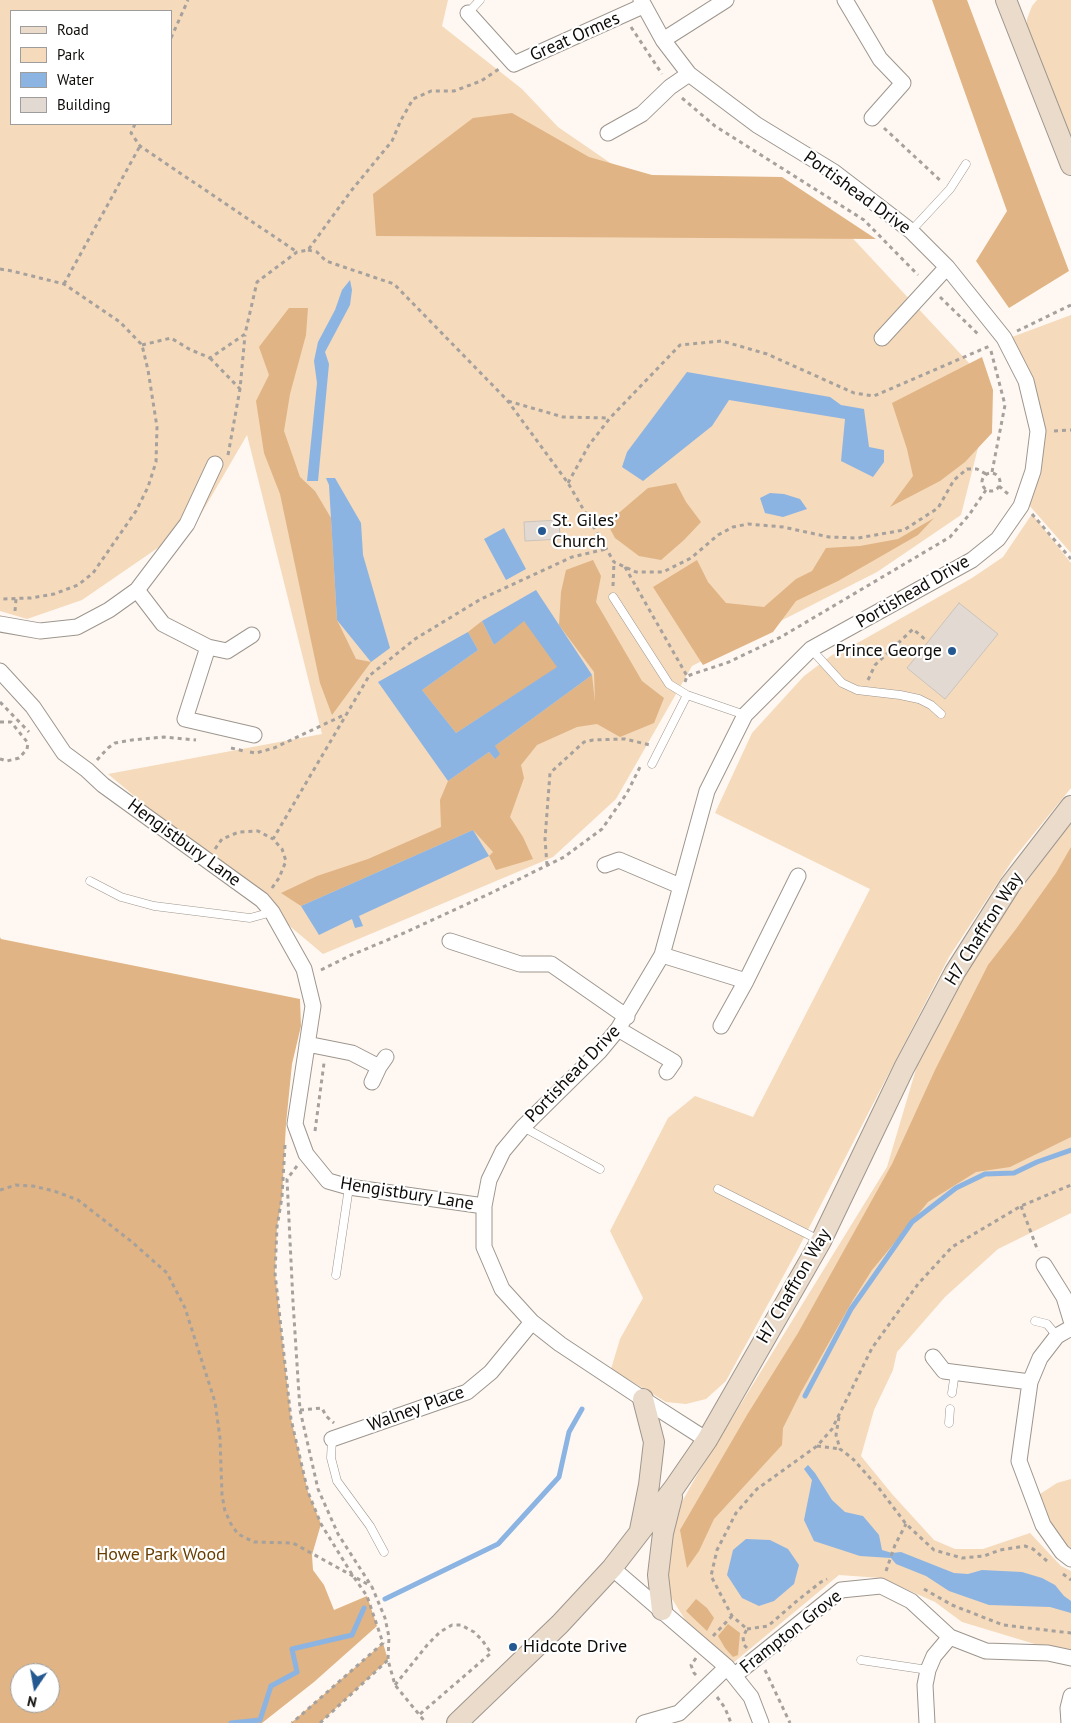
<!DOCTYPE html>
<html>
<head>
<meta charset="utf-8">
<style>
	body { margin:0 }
	#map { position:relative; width:1071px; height:1723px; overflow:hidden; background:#fff8f2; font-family:"PT Sans",sans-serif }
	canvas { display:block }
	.legend { position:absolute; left:10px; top:10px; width:162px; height:115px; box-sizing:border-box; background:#fff; border:1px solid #9e9d9c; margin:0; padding:6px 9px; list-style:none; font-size:15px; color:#0d0b08 }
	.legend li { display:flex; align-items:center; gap:10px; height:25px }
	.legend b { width:25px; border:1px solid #9e9d9c }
	.north { position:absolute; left:10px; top:1663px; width:50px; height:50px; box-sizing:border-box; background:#fff; border:1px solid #9e9d9c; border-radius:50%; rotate:192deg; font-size:14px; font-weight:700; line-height:20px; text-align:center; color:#0d0b08 }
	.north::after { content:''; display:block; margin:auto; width:18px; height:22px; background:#245890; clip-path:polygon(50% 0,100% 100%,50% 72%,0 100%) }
</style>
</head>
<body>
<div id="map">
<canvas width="1071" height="1723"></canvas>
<ul class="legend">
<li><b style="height:6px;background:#ebdbca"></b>Road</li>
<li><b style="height:14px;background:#f5dabc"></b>Park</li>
<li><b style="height:14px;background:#8bb4e3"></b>Water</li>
<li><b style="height:14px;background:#e2dad2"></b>Building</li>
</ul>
<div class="north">N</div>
</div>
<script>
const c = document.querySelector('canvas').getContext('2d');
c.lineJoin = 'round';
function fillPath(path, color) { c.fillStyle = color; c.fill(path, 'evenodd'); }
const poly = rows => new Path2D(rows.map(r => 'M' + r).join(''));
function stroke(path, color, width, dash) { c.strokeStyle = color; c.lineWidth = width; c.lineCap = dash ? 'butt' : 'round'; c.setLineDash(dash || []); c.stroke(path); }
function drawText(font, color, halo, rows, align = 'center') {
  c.font = font + ' "PT Sans",sans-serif'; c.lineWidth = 4.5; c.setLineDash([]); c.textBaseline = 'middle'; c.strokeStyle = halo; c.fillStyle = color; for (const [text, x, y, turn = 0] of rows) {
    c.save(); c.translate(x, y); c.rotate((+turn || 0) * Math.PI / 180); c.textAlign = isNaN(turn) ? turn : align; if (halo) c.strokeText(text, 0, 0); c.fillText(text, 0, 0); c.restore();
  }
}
const green = poly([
	[0,0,448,0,442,26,522,89,558,127,654,193,831,215,969,363,980,440,961,515,877,572,692,666,616,799,553,857,323,954,108,774,322,734,247,435,197,521,82,600,27,619,0,611],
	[11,11,171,11,171,124,11,124],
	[1037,0,1071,0,1071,155,1026,35,1027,19,1032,6],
	[1071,315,1071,553,1028,504,1035,390,1028,367,1012,337],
	[1032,514,1071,563,1071,788,1014,858,949,957,797,1251,726,1381,706,1399,686,1404,666,1402,611,1369,620,1339,643,1298,610,1231,668,1118,695,1096,753,1117,870,889,715,813,752,733,804,676,832,655,861,641,972,578,1003,557],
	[1071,823,1071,1213,998,1249,945,1297,897,1352,893,1370,874,1410,861,1456,892,1494,934,1540,955,1549,983,1549,1030,1533,1061,1566,1071,1571,1071,1655,962,1622,935,1602,881,1578,839,1575,733,1663,686,1621,665,1588,664,1558,679,1507,697,1475,887,1167,919,1059,981,942],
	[1071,1479,1071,1549,1062,1541,1049,1519,1040,1494,1057,1483]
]);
const forest = poly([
	[932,0,967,0,1069,271,1009,308,976,261,1007,211],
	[512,113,589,157,652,175,782,177,876,239,376,236,373,194,473,118],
	[289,308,308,308,306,335,290,394,284,431,300,477,315,491,331,518,337,620,356,659,371,662,332,715,320,683,280,494,264,453,256,401,269,375,259,347],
	[982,357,993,390,992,433,965,462,940,481,890,507,913,476,907,449,892,403],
	[676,483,686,502,701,522,684,540,661,560,639,556,615,538,607,523,648,488],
	[934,518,918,535,838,581,796,601,773,632,703,665,653,587,697,560,708,582,726,603,764,607,796,579,812,571,826,548,860,546,898,539],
	[593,560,601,576,596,602,642,681,664,698,654,723,620,737,597,724,577,727,537,745,521,765,524,778,510,817,523,837,533,859,496,870,489,856,493,852,473,830,301,906,281,893,317,876,368,859,441,827,440,800,448,781,489,752,495,759,495,746,592,675,595,702,594,672,559,625,561,592,566,570],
	[524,620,558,667,456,733,422,690,478,650,468,632,482,621,494,645],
	[1071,847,1071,1137,1010,1167,976,1172,928,1202,872,1270,853,1300,801,1392,783,1428,782,1445,714,1519,699,1551,687,1568,680,1530,747,1415,798,1333,892,1164,935,1070,988,965,1016,929,1056,873],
	[0,937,1,939,300,999,301,1026,292,1064,286,1124,282,1197,277,1227,275,1273,291,1419,308,1492,321,1524,312,1555,313,1570,324,1585,334,1610,367,1596,377,1626,314,1682,262,1723,0,1723],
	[20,1673,50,1673,50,1703,20,1703],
	[696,1599,707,1608,714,1618,707,1631,686,1611],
	[728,1624,740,1633,738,1655,733,1657,725,1648,718,1636],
	[383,1643,388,1660,320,1723,291,1723]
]);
const water = poly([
	[350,280,352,290,350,305,325,352,329,364,318,481,307,481,317,383,314,361,318,342,335,310,342,290],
	[687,372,830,397,841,405,864,409,869,447,884,450,884,462,873,477,841,461,845,419,729,400,712,426,643,481,622,467,627,452],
	[326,478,335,478,361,523,363,555,390,648,371,662,337,620,329,485],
	[770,493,784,494,800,499,807,509,783,517,765,513,760,498],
	[504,528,526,569,506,580,484,539],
	[536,590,592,675,495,746,500,754,495,759,489,752,448,781,378,682,468,632,478,650,422,690,456,733,557,667,524,621,494,645,482,621],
	[473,830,489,856,359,916,363,926,355,928,352,919,319,935,301,906],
	[808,1465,815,1473,832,1500,845,1512,863,1516,879,1535,882,1550,892,1553,901,1552,954,1573,968,1574,982,1570,1022,1572,1042,1578,1055,1585,1064,1596,1071,1601,1071,1613,1050,1607,989,1605,949,1591,926,1576,896,1564,891,1558,860,1556,814,1541,804,1520,812,1480,804,1469],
	[746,1539,770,1540,788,1549,799,1565,794,1584,774,1601,759,1606,742,1598,727,1575,733,1550]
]);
const stream = poly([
	[805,1396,851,1309,912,1222,956,1188,985,1174,1014,1173,1037,1162,1071,1150],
	[385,1599,498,1544,559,1477,569,1432,582,1409],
	[231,1723,260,1720,271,1686,297,1672,292,1649,352,1635,364,1608]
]);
const building = poly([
	[559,520,560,539,525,541,524,522,559,520],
	[959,603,998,634,945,699,907,668,959,603]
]);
const path = poly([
	[631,27,662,74],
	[171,38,188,0],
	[682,98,715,126,864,220,918,275],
	[135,124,131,133,140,146,297,252],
	[884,128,942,182],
	[308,250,317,252,326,261,394,284,507,400,568,483,614,562,636,572,663,572,691,558,718,535,733,527,748,524,783,527,829,537,858,538,904,530,938,508,954,480,967,469,977,469,986,474],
	[0,269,12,271,64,284,120,322,142,345,148,370,157,427,156,462,148,487,136,511,93,573,78,585,54,594,31,598,0,599],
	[64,284,140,146],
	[940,297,980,336],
	[1017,331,1071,305],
	[142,345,171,338,189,349,210,358,245,334,257,282,297,252,308,250,351,191,392,141,401,120,413,99,431,91,454,91,481,81,499,69],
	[991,351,1005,405,992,472],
	[210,358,240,389],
	[508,401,563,417,609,418],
	[1054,431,1071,430],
	[228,455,240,389,245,335],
	'982 482a9 9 0 1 1 18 0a9 9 0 1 1-18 0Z',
	[568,483,589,445,610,418,680,345,722,341,767,354,854,393,874,396,992,345],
	[999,486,1008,494],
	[1032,514,1071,559],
	[625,567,687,676],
	[613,586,614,562],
	[15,611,16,599],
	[868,680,875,665,913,629,927,641],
	[685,682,687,676,729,662,781,637,950,537,969,515,986,490],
	[0,702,29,732],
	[0,722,11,722,28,743,27,749,19,758,7,761,0,759],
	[231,748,244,751],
	[250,752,256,753,274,748,346,714],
	[97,760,108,748,115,743,132,740,164,737,196,740],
	[215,849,222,839,239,832,258,831,273,839],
	[547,865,545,839,550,773,584,742,593,740,625,739,650,745],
	[272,888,279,878,286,861,282,849,273,839,369,676,415,639,481,599,572,557,606,549],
	[321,970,349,956,404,933,491,893,564,857,602,829,627,793,640,767],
	[315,1131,324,1063],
	[285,1145,282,1197,277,1227,275,1273,291,1419,308,1492,321,1524,353,1576,367,1596,383,1643,292,1723],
	[297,1166,287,1179,293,1302,300,1410,318,1489,338,1534,372,1587,385,1618,389,1637,388,1660,395,1685,426,1723],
	[0,1190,16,1185,33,1186,54,1191,78,1200,132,1242,167,1273,185,1308,215,1402,220,1438,222,1495,225,1511,231,1524,238,1534,254,1542,293,1543,371,1586],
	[1021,1206,1038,1251],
	[300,1410,322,1408,326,1416,334,1423],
	[839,1417,836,1435,840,1449,852,1458,878,1487,906,1524,934,1550,962,1558,984,1556,1000,1550,1025,1546,1033,1549,1047,1561],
	[817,1446,840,1449],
	[886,1571,895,1545,906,1524],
	[1063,1574,1071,1580],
	[924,1589,952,1605,1003,1625,1071,1633],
	[747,1629,768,1626,798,1600,821,1582,827,1579],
	[713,1636,732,1616],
	[747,1648,744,1645,743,1637,747,1629,732,1616,711,1576,717,1550,736,1513,757,1489,817,1446,832,1429,872,1348,918,1284,952,1247,1021,1206,1071,1185],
	[696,1658,691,1665,694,1673,697,1676],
	[765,1670,790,1723],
	[395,1685,428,1644,440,1632,452,1625,461,1625,474,1632,482,1640,491,1653,419,1715],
	[717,1697,725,1708,731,1723],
	[320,1723,388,1660]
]);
const lane = poly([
	[468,13,480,0],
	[911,231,950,189,966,164],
	[613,597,669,684,687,695,745,715],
	[811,649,842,683,857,690,900,695,919,699,931,705,941,714],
	[652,764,687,695],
	[90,881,121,897,154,906,250,918,272,912],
	[523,1127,600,1169],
	[718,1189,821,1241],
	[336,1275,349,1187],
	[1035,1321,1047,1324,1057,1336],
	[952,1393,955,1372],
	[949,1423,950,1409],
	[332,1439,331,1458,337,1481,370,1526,384,1552],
	[861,1660,928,1670]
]);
const street = poly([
	[641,0,663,40,689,74,757,125,834,172,911,231,947,267,1004,338,1026,381,1038,431,1033,471,1021,506,998,539,972,560,811,649,745,715,707,791,662,955,618,1029,599,1052,523,1127,503,1151,489,1180,484,1206,484,1247,502,1289,532,1322,560,1344,643,1399,707,1440],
	[845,0,880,59,903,83,872,118],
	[468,13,514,64,643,6],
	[663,40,726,0],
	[608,133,642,114,670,87,689,74],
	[882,338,947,267],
	[137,590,163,624,208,647,185,719,254,735],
	[0,624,40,631,77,627,109,610,137,590,187,524,215,464],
	[208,647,227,651,252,635],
	[0,671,33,707,64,753,87,770,103,785,262,900,272,912,304,969,313,1006,295,1124,306,1154,328,1181,349,1187,484,1206],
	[605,865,619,860,680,886],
	[450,941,520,964,551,964,627,1017],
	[662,955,746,981,798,876],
	[721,1026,746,981],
	[618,1029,674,1062,667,1072],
	[307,1044,352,1053,379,1067],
	[372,1082,379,1067,386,1057],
	[1044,1265,1064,1297,1071,1320],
	[1071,1328,1057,1336,1040,1358,1030,1382,1019,1461,1043,1525,1062,1552,1071,1559],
	[933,1357,944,1371,1030,1382],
	[332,1439,467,1392,491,1372,532,1322],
	[612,1568,727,1667,751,1697,761,1723],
	[950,1637,986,1651,1048,1653,1071,1658],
	[735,1675,841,1590,881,1586,911,1601,950,1637,934,1656,928,1670,925,1685,927,1723],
	[644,1723,679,1713,727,1667],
	[1069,1723,1068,1708,1071,1696]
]);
const secondary = poly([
	[1006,0,1071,165],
	[640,1530,649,1485,654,1442,643,1399],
	[662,1610,658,1575,663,1533,672,1497],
	[457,1723,560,1624,612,1568,674,1488,707,1440,821,1241,904,1068,955,972,1010,885,1071,806]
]);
const markers = [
	[542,531,5,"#245890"],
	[952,651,5,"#245890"],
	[513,1647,5,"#245890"]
];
const streetNames = [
	["Great Ormes",575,37,-24],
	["Portishead Drive",857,193,36],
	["Portishead Drive",913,592,-30],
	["Hengistbury Lane",184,843,36],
	["H7 Chaffron Way",984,929,-58],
	["Portishead Drive",573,1074,-46],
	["Hengistbury Lane",407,1194,9],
	["H7 Chaffron Way",794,1286,-60],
	["Walney Place",416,1409,-20],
	["Frampton Grove",791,1632,-38]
];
const poiNames = [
	["St. Giles’",552,521],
	["Church",552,542],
	["Prince George",942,651,"right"],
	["Hidcote Drive",523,1647]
];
const parkNames = [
	["Howe Park Wood",161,1555]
];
fillPath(green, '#f5dabc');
fillPath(forest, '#e0b484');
fillPath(water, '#8bb4e3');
stroke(stream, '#8bb4e3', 5);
fillPath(building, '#e2dad2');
stroke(building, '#cbc4bc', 1);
stroke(lane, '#9d968e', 9);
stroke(street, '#9d968e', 17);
stroke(secondary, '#9d968e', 22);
stroke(path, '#a6a19c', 3, [4, 4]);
stroke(lane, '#fff', 8);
stroke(street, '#fff', 15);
stroke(secondary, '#ebdbca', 20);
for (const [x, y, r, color] of markers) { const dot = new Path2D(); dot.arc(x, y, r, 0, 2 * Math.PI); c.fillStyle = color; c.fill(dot); stroke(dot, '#fff', 2); }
drawText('18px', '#0d0b08', '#fff', streetNames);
drawText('18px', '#0d0b08', '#fff', poiNames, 'left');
drawText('18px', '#683e00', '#fff', parkNames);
</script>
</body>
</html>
